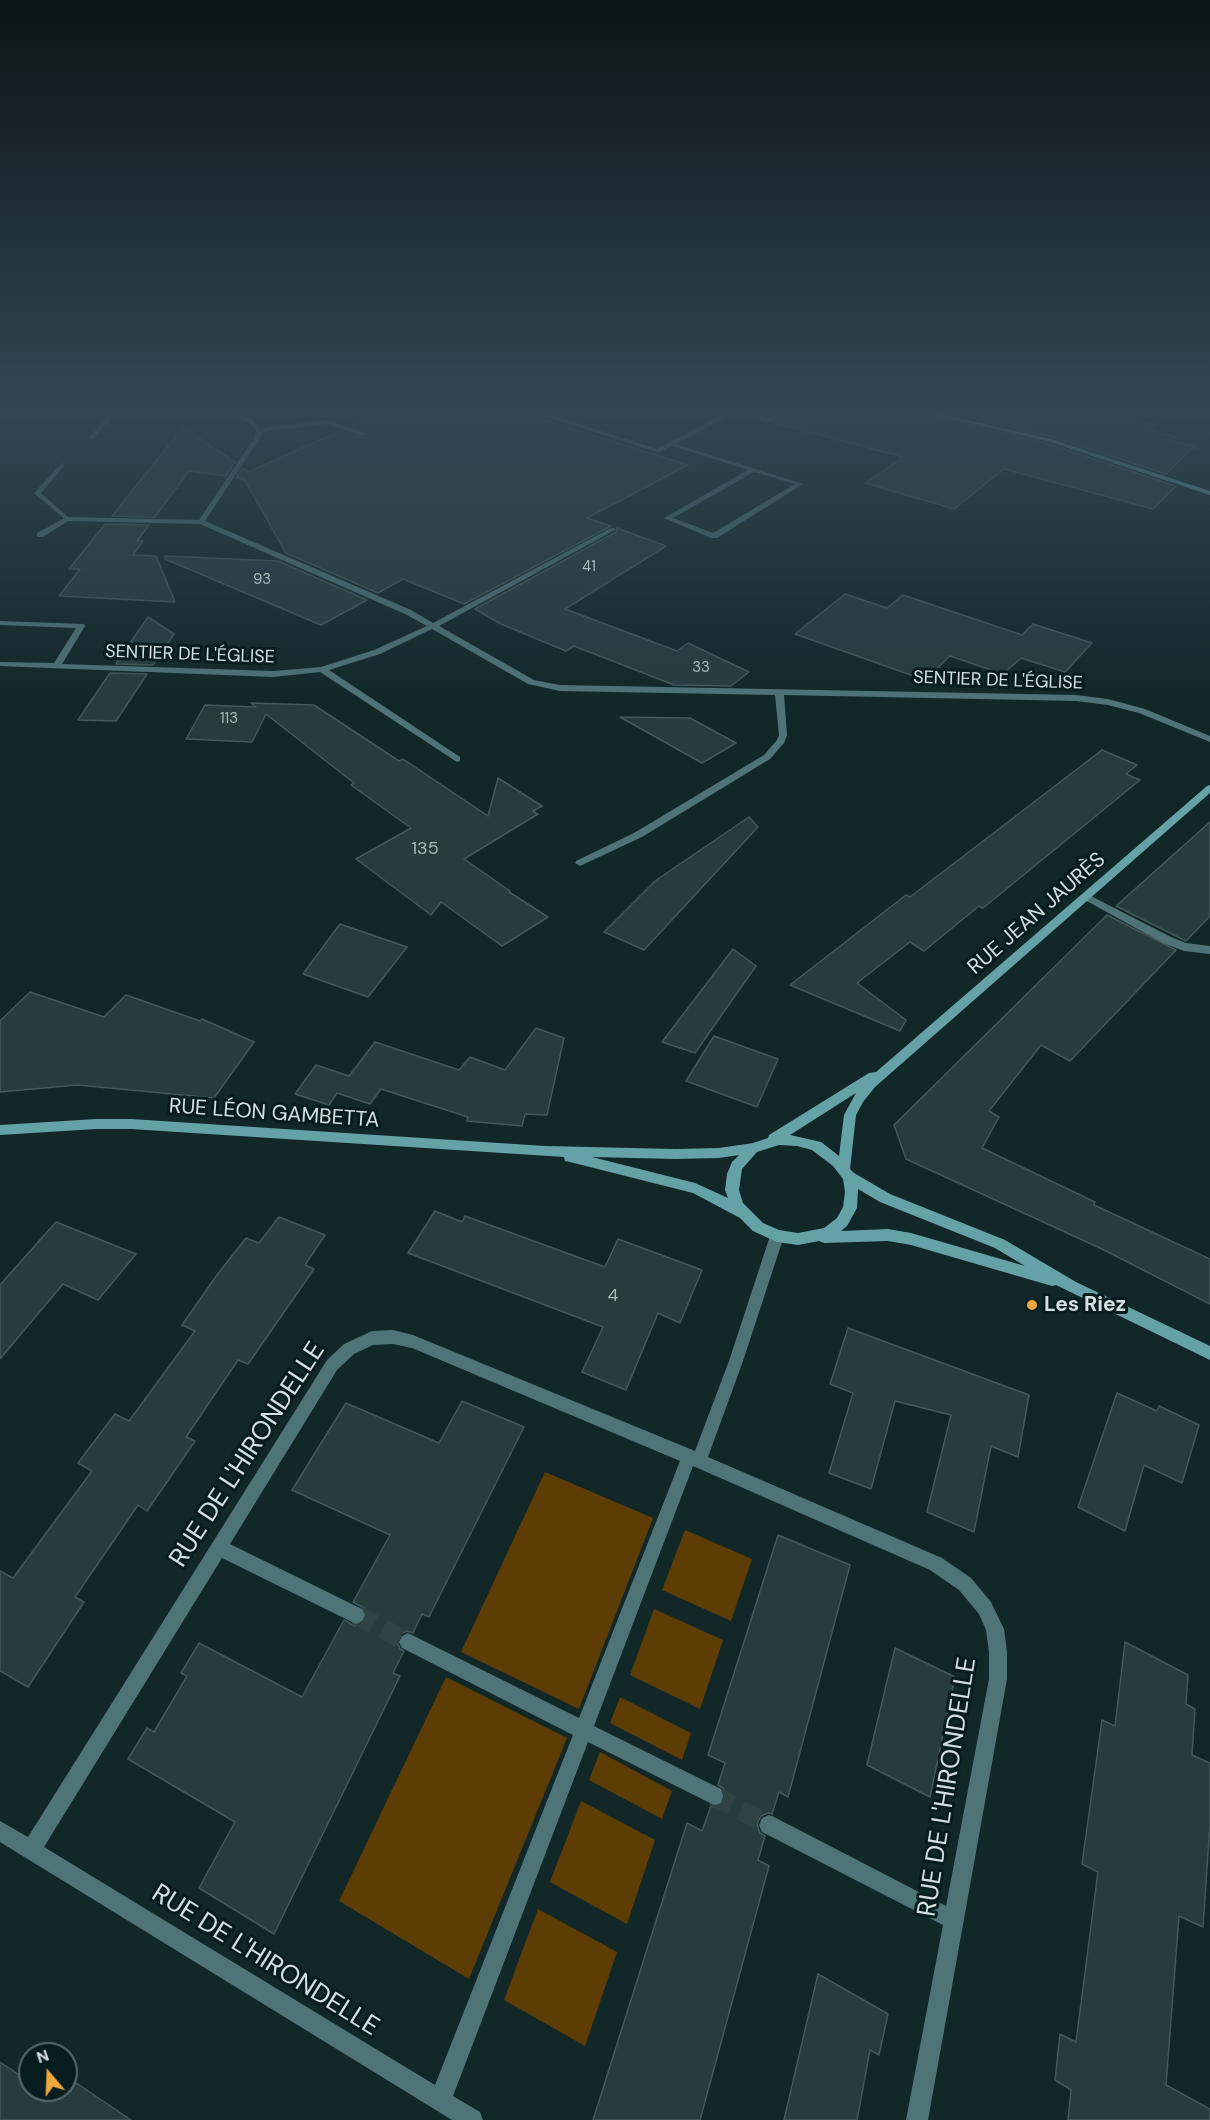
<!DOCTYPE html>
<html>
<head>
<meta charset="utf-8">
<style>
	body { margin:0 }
	#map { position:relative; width:1210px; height:2120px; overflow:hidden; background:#122728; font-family:"DM Sans",sans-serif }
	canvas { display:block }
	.north { position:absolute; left:18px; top:2042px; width:60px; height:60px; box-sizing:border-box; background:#081d1f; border:2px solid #5a6b6d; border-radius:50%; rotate:341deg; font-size:16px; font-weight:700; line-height:24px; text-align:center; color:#d4e0e1 }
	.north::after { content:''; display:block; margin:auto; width:21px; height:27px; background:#eea73c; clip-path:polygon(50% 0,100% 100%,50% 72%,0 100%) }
</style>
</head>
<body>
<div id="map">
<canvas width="1210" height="2120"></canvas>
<div class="north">N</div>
</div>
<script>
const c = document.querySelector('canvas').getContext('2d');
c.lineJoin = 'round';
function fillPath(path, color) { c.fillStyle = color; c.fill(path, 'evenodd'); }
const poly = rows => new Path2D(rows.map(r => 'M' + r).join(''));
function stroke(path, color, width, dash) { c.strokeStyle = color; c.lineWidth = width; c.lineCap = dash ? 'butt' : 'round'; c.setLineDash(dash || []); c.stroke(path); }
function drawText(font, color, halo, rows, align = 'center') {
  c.font = font + ' "DM Sans",sans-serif'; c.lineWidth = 6; c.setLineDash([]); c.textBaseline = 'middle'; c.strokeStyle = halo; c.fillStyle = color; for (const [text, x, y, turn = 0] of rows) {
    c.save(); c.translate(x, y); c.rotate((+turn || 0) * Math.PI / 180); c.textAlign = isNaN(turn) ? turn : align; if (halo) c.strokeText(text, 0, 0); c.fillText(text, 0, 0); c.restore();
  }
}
const green = poly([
	[545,1472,653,1518,579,1709,461,1652],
	[685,1530,752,1559,731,1621,662,1590],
	[654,1609,723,1640,700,1709,630,1675],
	[446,1677,567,1738,469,1979,339,1901],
	[620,1697,691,1733,682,1760,610,1723],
	[600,1752,672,1791,662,1819,589,1780],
	[581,1801,655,1840,627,1924,550,1882],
	[538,1909,617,1952,585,2046,504,2000]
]);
const building = poly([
	[390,409,510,409,688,465,587,518,611,526,464,604,403,579,378,593,286,553,244,479,236,478,243,468,248,472,340,431,364,438,367,434,366,431,351,426,390,409],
	[796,409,906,409,1046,443,1176,486,1153,509,1004,469,954,509,865,483,903,457,774,423,796,409],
	[931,409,1088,409,1155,424,1149,430,1176,437,1172,441,1195,446,1166,474,1052,437,931,409],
	[183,427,235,462,226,476,189,471,155,517,112,516,183,427],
	[105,524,149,525,137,541,143,541,133,555,156,556,175,602,59,596,80,569,69,569,105,524],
	[617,528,666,546,565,609,677,651,688,643,749,672,731,686,674,685,574,646,566,651,501,624,475,609,616,532,617,528],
	[165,556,278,561,367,600,321,625,165,559,165,556],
	[845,594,887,608,903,595,1022,635,1033,624,1092,643,1065,672,1021,658,1003,674,950,656,925,680,795,634,845,594],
	[148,617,174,634,153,665,116,664,148,617],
	[110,673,147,674,116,721,78,720,110,673],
	[251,703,314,705,399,761,403,759,488,816,498,778,542,806,533,811,538,814,464,859,510,891,509,892,548,917,502,946,441,902,431,915,356,859,411,828,351,785,354,783,266,714,252,742,186,739,205,705,256,707,251,703],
	[620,717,690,718,736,743,702,763,620,717],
	[1102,750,1137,765,1126,774,1140,780,983,908,979,906,924,951,910,942,857,983,906,1020,900,1031,790,985,906,895,910,897,1102,750],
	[749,817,758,827,644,950,604,932,655,881,749,817],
	[1210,822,1210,916,1186,941,1116,906,1210,822],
	[1107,915,1176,950,1070,1061,1041,1045,989,1111,999,1117,982,1148,1095,1202,1094,1205,1210,1259,1210,1304,1102,1249,906,1159,894,1125,1107,915],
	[340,924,407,947,368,997,303,974,340,924],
	[733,949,756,966,695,1053,662,1042,733,949],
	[30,992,104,1017,126,995,200,1021,202,1019,254,1042,214,1098,77,1085,0,1092,0,1021,30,992],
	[536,1028,564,1038,547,1115,525,1114,522,1126,467,1121,468,1117,381,1089,370,1104,337,1093,329,1105,295,1094,316,1065,349,1076,375,1042,459,1070,470,1057,505,1070,536,1028],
	[714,1036,778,1059,757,1107,686,1081,714,1036],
	[435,1211,462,1222,465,1216,605,1267,618,1239,702,1270,680,1323,658,1313,626,1390,582,1372,603,1327,408,1253,435,1211],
	[279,1217,325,1235,305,1265,314,1269,248,1364,238,1360,186,1437,195,1441,147,1511,138,1505,75,1597,84,1602,28,1687,0,1671,0,1571,13,1578,92,1471,78,1463,115,1414,129,1421,195,1331,182,1325,217,1275,246,1238,259,1243,279,1217],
	[56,1222,136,1254,98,1300,63,1284,0,1359,0,1285,56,1222],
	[848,1328,1029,1395,1018,1457,991,1446,974,1532,927,1512,951,1415,895,1401,871,1489,829,1473,853,1393,830,1384,848,1328],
	[1117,1393,1157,1411,1159,1406,1199,1425,1182,1483,1144,1465,1125,1531,1078,1507,1117,1393],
	[462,1401,524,1427,429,1617,422,1614,413,1633,407,1631,401,1634,397,1641,400,1649,404,1651,393,1673,400,1676,274,1934,199,1888,235,1822,128,1759,147,1728,154,1732,187,1676,181,1673,199,1643,302,1697,344,1620,355,1626,364,1622,367,1616,364,1608,353,1602,390,1535,292,1490,346,1403,439,1443,462,1401],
	[778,1535,850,1565,788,1797,779,1792,772,1814,768,1813,761,1816,757,1824,760,1833,765,1836,758,1860,769,1866,700,2120,593,2120,687,1823,702,1831,711,1806,715,1807,723,1804,725,1795,723,1788,718,1785,725,1763,708,1755,778,1535],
	[1125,1642,1188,1675,1186,1704,1195,1709,1192,1755,1210,1763,1210,1824,1203,1927,1179,1916,1166,2085,1210,2109,1210,2120,1068,2120,1071,2090,1055,2080,1060,2034,1076,2042,1098,1872,1082,1864,1102,1720,1115,1726,1125,1642],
	[895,1648,955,1677,930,1797,867,1765,895,1648],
	[818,1974,888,2014,879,2055,870,2050,857,2120,784,2120,818,1974],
	[0,2062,30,2082,30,2090,66,2090,66,2076,131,2120,0,2120,0,2062]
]);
const streetTunnel = poly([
	[356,1615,408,1642],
	[714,1796,769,1825]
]);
const lane = poly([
	[114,409,120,409,93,439,89,439,89,437,114,409],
	[523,409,533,409,657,449,728,411,724,409,733,409,768,419,786,409,794,409,769,423,734,413,676,444,803,484,717,538,711,538,664,518,748,470,672,446,660,452,656,452,523,409],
	[754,472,795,484,713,533,673,518,754,472],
	[62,463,64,464,64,466,41,493,69,518,70,519,67,521,34,493,62,463]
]);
const street = poly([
	[212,409,221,409,252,420,260,428,327,420,365,433,363,436,327,424,262,432,260,438,205,521,411,610,433,623,611,528,615,528,615,530,439,626,534,680,560,685,1076,695,1108,699,1145,709,1210,736,1210,742,1139,713,1108,705,1076,701,784,695,787,735,784,743,770,759,642,837,580,866,575,863,576,861,634,833,764,755,777,740,779,735,775,695,560,691,528,684,432,629,380,654,329,670,460,757,460,761,457,762,320,672,273,677,0,666,0,662,54,663,76,628,0,625,0,621,84,624,85,626,62,664,273,671,321,667,374,650,427,626,405,614,200,524,68,521,43,537,37,537,37,533,67,517,199,520,254,438,256,430,248,422,212,409],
	[1087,894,1171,937,1186,943,1210,946,1210,954,1184,951,1163,943,1083,899,1082,897,1083,895,1087,894],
	[777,1230,782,1232,784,1236,743,1361,708,1457,942,1558,971,1578,991,1602,1004,1629,1007,1652,1007,1679,928,2120,906,2120,943,1925,762,1832,759,1825,762,1818,769,1815,776,1818,946,1906,989,1679,989,1652,986,1630,979,1614,959,1590,930,1570,693,1466,594,1726,721,1789,723,1796,721,1803,714,1805,588,1742,453,2096,480,2112,483,2120,452,2120,0,1842,0,1821,28,1837,327,1360,344,1344,372,1331,393,1330,413,1335,695,1451,729,1361,770,1236,772,1232,777,1230],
	[393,1344,412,1348,680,1461,579,1718,414,1636,408,1633,402,1636,399,1642,402,1648,573,1735,435,2085,44,1847,222,1558,350,1621,356,1624,362,1621,365,1615,362,1609,230,1544,337,1370,354,1354,373,1345,393,1344]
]);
const secondary = poly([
	[908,409,920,409,1051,439,1210,491,1210,495,1047,441,908,409],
	[1210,785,1210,793,875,1087,863,1102,856,1115,850,1169,854,1173,890,1194,1005,1240,1076,1282,1210,1346,1210,1360,1056,1285,1052,1286,911,1245,888,1241,824,1243,819,1241,798,1245,777,1242,753,1231,740,1218,693,1193,570,1162,565,1161,564,1157,131,1129,96,1129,0,1135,0,1125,96,1119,131,1119,545,1146,675,1149,719,1148,753,1143,768,1138,769,1135,869,1073,876,1072,1207,786,1210,785],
	[856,1093,844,1115,839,1156,821,1142,790,1135,856,1093],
	[779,1145,797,1146,812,1150,833,1166,843,1179,845,1192,843,1207,837,1218,824,1228,798,1233,779,1230,763,1223,743,1203,739,1190,742,1169,757,1152,779,1145],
	[739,1155,732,1162,727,1174,725,1190,728,1198,695,1183,592,1157,675,1159,719,1158,739,1155],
	[858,1189,880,1202,995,1248,1025,1266,911,1233,888,1229,841,1231,847,1226,857,1208,858,1189]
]);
const markers = [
	[1032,1305,6,"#eea73c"]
];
const farNumbernames = [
	["41",589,567],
	["93",262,580],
	["33",701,668],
	["113",229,719]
];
const farStreetnames = [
	["SENTIER DE L'ÉGLISE",190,655,2],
	["SENTIER DE L'ÉGLISE",998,681,2]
];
const numberNames = [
	["135",425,849],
	["4",613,1296]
];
const streetNames = [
	["RUE JEAN JAURÈS",1037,914,-41],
	["RUE LÉON GAMBETTA",274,1114,4]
];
const poiNames = [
	["Les Riez",1044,1305]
];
const nearStreetnames = [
	["RUE DE L'HIRONDELLE",248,1455,-57],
	["RUE DE L'HIRONDELLE",948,1787,-81],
	["RUE DE L'HIRONDELLE",265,1961,32]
];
fillPath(green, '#5e3d05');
fillPath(building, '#263c3d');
stroke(building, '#43595a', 1.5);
stroke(streetTunnel, '#2f4344', 20, [20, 10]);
fillPath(lane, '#4f7477');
fillPath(street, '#4f7477');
fillPath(secondary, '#65a2a7');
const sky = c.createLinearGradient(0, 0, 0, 706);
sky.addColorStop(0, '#0a1516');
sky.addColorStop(0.58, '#334753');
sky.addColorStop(1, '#33475300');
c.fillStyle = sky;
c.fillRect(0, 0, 1210, 706);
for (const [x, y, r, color] of markers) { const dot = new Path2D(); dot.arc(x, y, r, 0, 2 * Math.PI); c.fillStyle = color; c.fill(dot); stroke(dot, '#081d1f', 2); }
drawText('15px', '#a8b7b8', null, farNumbernames);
drawText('18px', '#d4e0e1', '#081d1f', farStreetnames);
drawText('18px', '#a8b7b8', null, numberNames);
drawText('21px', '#d4e0e1', '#081d1f', streetNames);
drawText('bold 21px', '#d4e0e1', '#081d1f', poiNames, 'left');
drawText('26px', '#d4e0e1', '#081d1f', nearStreetnames);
</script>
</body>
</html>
